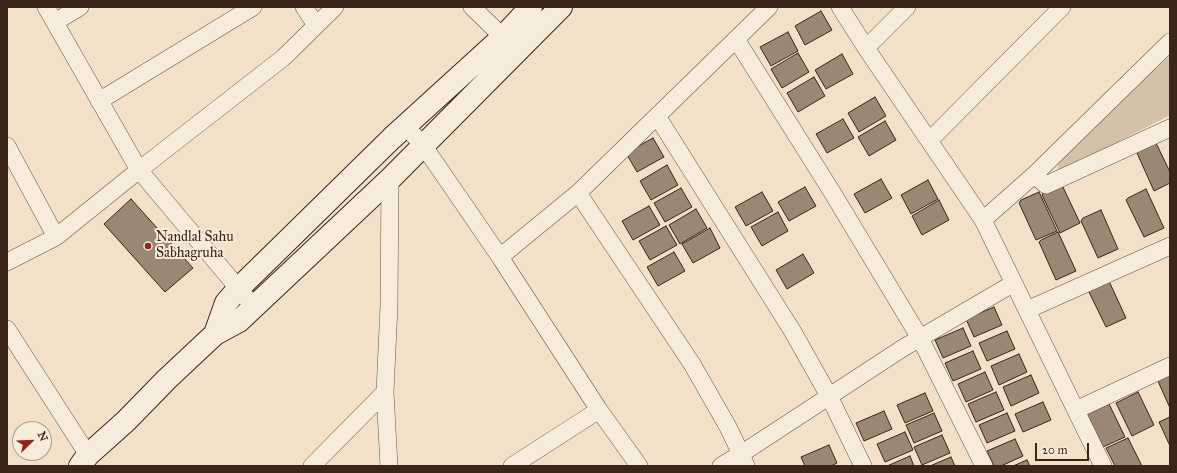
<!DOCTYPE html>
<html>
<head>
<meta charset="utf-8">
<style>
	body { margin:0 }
	#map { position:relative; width:1177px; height:473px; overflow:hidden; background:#f2e1c8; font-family:"IM FELL Great Primer",serif }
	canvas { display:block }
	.frame { position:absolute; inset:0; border:8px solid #3b2519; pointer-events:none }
	.north { position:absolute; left:12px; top:421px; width:40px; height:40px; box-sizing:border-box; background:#f7ecdb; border:1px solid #ac9c8d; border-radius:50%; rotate:67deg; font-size:11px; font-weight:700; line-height:16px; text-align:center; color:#3b2519 }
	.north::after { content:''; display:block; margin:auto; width:14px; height:18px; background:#8f2418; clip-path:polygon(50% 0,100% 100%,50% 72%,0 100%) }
	.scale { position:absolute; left:1035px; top:443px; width:54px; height:18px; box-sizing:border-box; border:2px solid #3b2519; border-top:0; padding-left:5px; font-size:12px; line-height:14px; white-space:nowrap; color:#3b2519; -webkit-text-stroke:3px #f7ecdb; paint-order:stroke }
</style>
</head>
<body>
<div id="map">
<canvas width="1177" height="473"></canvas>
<div class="frame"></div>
<div class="north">N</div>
<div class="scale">20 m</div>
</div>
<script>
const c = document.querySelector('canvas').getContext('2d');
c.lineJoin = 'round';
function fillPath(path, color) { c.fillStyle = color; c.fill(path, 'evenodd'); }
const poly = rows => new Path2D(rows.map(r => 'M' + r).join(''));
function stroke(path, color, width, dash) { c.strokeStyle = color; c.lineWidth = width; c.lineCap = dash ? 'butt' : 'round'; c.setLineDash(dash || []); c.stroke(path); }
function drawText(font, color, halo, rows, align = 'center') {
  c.font = font + ' "IM FELL Great Primer",serif'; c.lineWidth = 4; c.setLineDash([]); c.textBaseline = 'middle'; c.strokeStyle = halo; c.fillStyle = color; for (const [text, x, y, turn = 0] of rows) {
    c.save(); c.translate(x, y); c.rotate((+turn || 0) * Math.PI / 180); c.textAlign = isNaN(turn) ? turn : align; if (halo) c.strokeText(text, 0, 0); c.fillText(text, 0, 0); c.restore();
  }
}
const green = poly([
	[1170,56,1170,115,1060,172,1056,160]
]);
const building = poly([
	[821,11,832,30,805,45,795,26,821,11],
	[788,32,798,51,771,66,760,47,788,32],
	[798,53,809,72,782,88,771,69,798,53],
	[842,54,853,74,826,89,815,70,842,54],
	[814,77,825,96,798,112,787,93,814,77],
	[875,97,886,116,859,132,848,113,875,97],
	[843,119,854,138,827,153,816,134,843,119],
	[885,121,896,140,869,156,858,137,885,121],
	[653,138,664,157,637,172,626,153,653,138],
	[1156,143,1170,172,1170,183,1154,191,1137,153,1139,151,1156,143],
	[667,165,678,185,651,200,640,181,667,165],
	[881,179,892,198,865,213,854,194,881,179],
	[928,180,938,199,911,214,901,195,928,180],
	[1062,185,1080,223,1060,233,1042,195,1044,192,1062,185],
	[805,187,816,206,789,221,778,202,805,187],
	[681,188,692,207,665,222,654,203,681,188],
	[1146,189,1164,228,1144,237,1126,200,1128,198,1146,189],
	[762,192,773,211,746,226,735,207,762,192],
	[1039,192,1057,231,1036,240,1019,203,1021,200,1039,192],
	[131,199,193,268,165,292,104,224,131,199],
	[939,200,949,220,922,235,912,216,939,200],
	[649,206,660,225,633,240,622,221,649,206],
	[696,209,707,228,680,244,669,225,696,209],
	[1101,210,1118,249,1098,258,1081,221,1083,218,1101,210],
	[778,212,788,231,762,246,751,227,778,212],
	[666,226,677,245,650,260,639,241,666,226],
	[710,228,720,248,693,263,682,244,710,228],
	[1058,232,1076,271,1056,280,1039,242,1041,240,1058,232],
	[674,252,685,271,658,286,647,267,674,252],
	[803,254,814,273,787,289,776,270,803,254],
	[1108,279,1126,318,1106,327,1088,290,1108,279],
	[994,307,1002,325,974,337,966,319,994,307],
	[963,328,971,346,943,358,935,340,963,328],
	[1007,331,1015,349,987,361,979,343,1007,331],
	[973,351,981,369,953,381,945,363,973,351],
	[1019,354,1027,372,999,385,991,366,1019,354],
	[985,372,993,390,966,402,958,384,985,372],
	[1170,373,1170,408,1157,379,1170,373],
	[1031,375,1039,393,1011,406,1003,387,1031,375],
	[996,392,1004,410,976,422,968,404,996,392],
	[1138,392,1154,425,1132,436,1116,403,1138,392],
	[925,393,933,411,905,423,897,405,925,393],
	[1043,402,1051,420,1023,432,1015,414,1043,402],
	[1109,404,1125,437,1103,447,1087,414,1109,404],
	[884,411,892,429,864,441,856,423,884,411],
	[934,413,942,431,914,443,906,425,934,413],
	[1007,413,1015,431,987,443,979,425,1007,413],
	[1170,417,1170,446,1159,422,1170,417],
	[905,432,913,450,885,462,877,444,905,432],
	[942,435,950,453,922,465,914,447,942,435],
	[1128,438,1142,466,1115,466,1106,448,1128,438],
	[1015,439,1023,456,1001,466,994,466,987,451,1015,439],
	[829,445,837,463,831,466,805,466,801,457,829,445],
	[910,456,914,466,887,466,910,456],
	[951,457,955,466,930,466,951,457],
	[1027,460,1030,466,1013,466,1027,460]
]);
const minor = poly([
	[46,7,139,170,56,237],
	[304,7,316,25],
	[472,7,503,37],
	[840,7,866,48,983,220,1103,466],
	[55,22,80,7],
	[736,39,832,192,920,338,984,466],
	[866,48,907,7],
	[99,101,253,7],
	[657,116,793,332,829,396,863,466],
	[405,126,423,145,500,257,599,410,512,466],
	[930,140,1062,7],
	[7,146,56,237,7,262],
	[1034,175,1046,185,1170,128],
	[578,193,692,364,728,427,741,454,903,348,1014,283],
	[983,220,1034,175,1170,42],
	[500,257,578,193,769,7],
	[254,307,139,170,283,58,335,7],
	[1027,310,1170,246],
	[7,329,88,455],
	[599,410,639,466],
	[1076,410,1170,366],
	[312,466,385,392],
	[389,466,385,392,389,306,390,179],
	[721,466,741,454,746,466]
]);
const secondary = poly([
	[215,334,226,303,238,289,392,138,503,37,531,7],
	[80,466,88,455,126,421,167,379,215,334,239,321,390,179,561,7]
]);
const markers = [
	[148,246,4,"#8f2418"]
];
const poiNames = [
	["Nandlal Sahu",156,238],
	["Sabhagruha",156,254]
];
fillPath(green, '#d3c1aa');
fillPath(building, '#9a8774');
stroke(building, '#3b2519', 1);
stroke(minor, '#695445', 18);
stroke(secondary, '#3b2519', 24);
stroke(minor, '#f7ecdb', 17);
stroke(secondary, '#f7ecdb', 22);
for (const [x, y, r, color] of markers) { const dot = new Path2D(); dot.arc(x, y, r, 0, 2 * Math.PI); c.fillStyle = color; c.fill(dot); stroke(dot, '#f7ecdb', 1.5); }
drawText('14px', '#3b2519', '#f7ecdb', poiNames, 'left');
</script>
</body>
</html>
